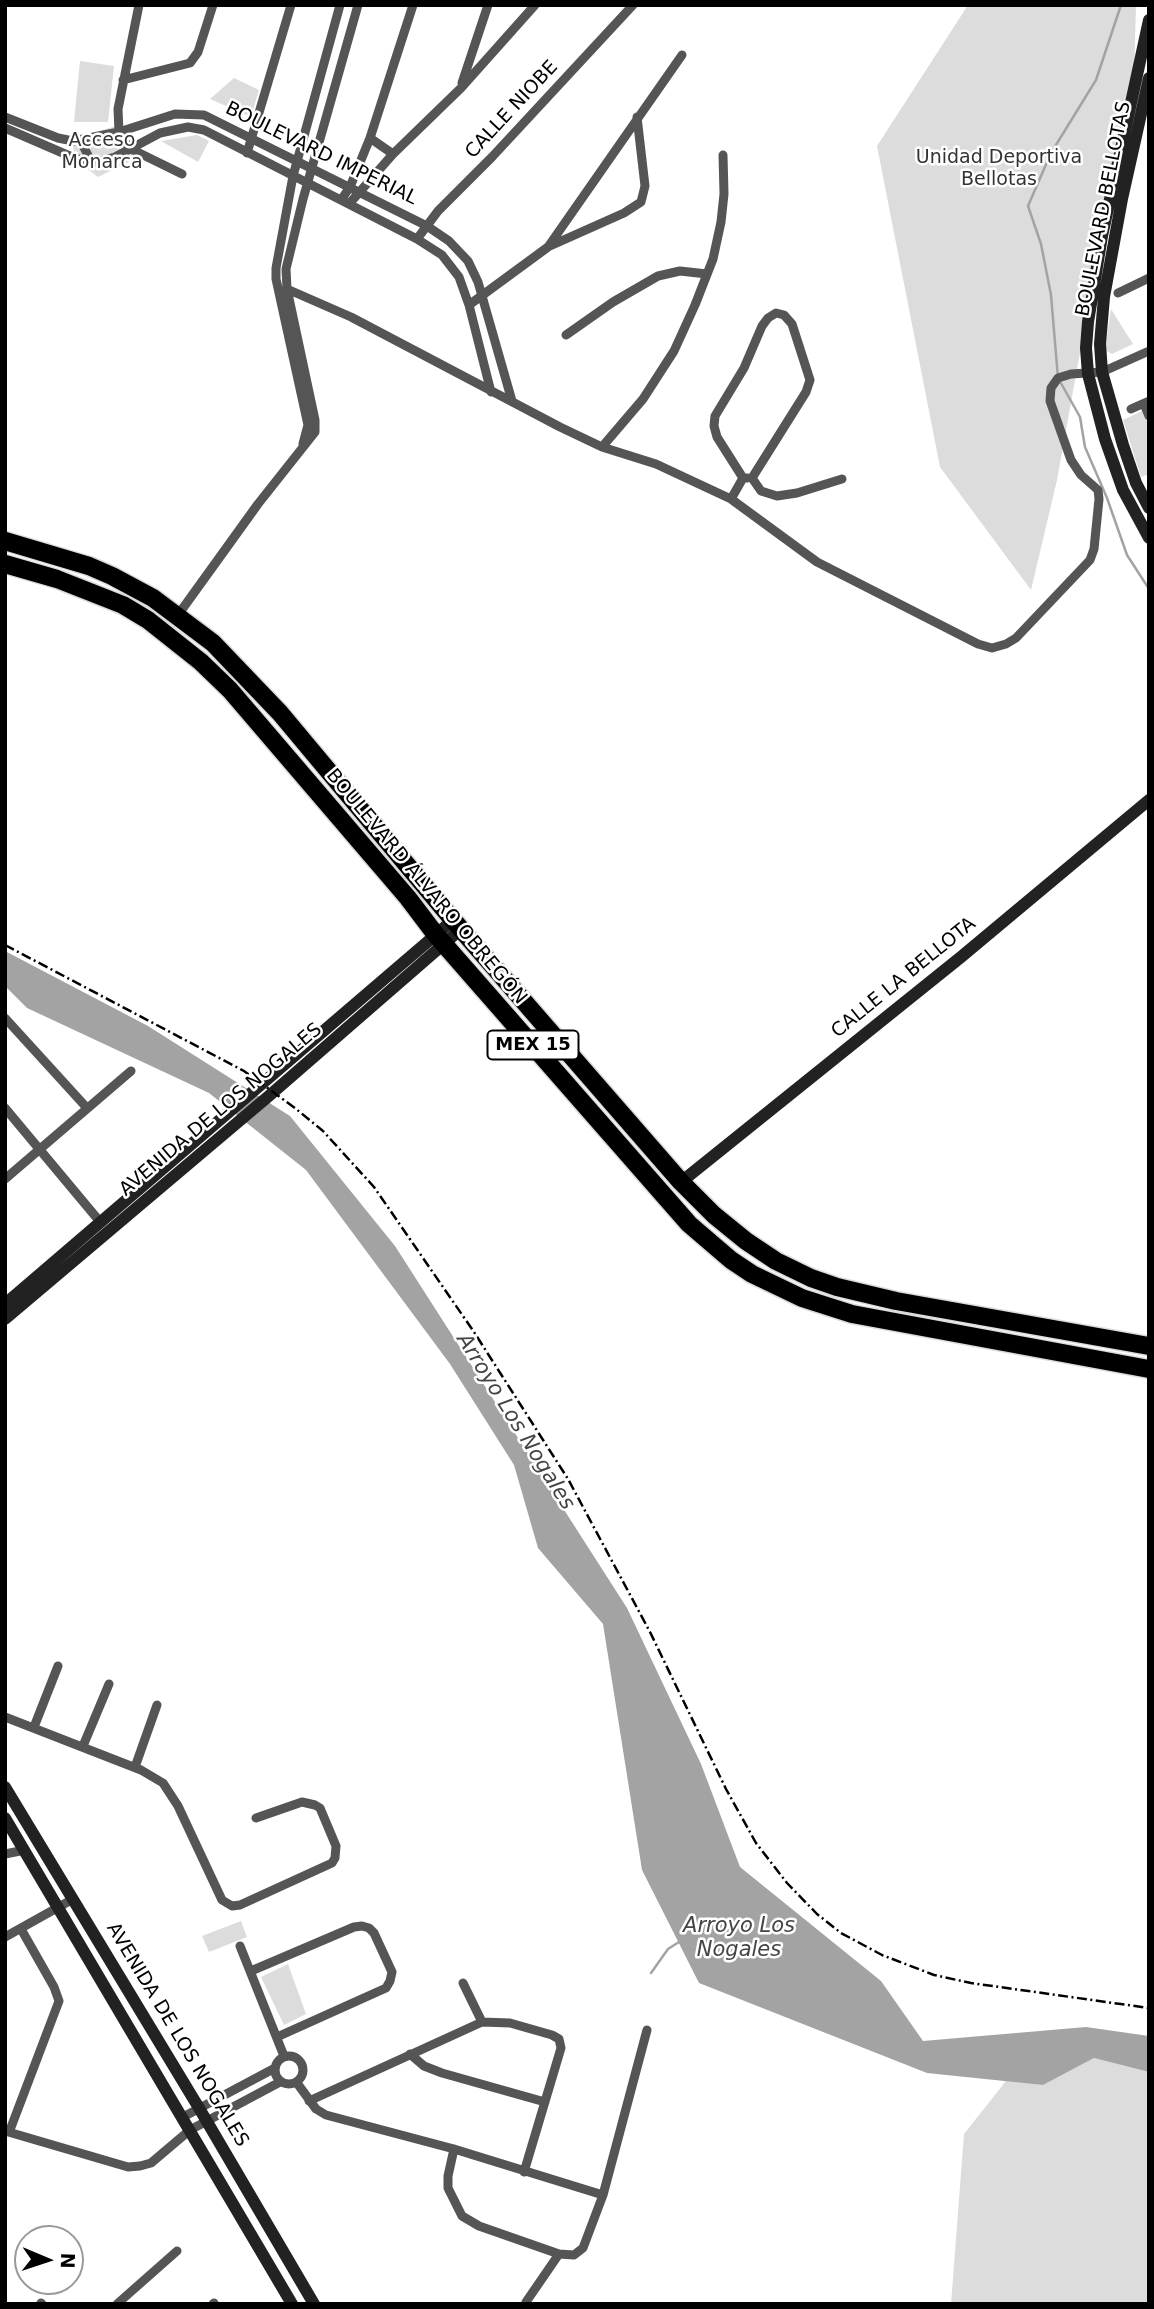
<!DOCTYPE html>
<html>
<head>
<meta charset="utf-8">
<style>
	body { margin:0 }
	#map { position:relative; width:1154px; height:2309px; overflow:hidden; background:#fff; font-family:"DejaVu Sans",sans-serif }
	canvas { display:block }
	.frame { position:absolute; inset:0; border:7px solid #000; pointer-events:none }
	.north { position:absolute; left:14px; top:2225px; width:70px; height:70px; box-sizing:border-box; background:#fff; border:2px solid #999; border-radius:50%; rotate:92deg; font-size:19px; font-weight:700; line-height:28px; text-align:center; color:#000 }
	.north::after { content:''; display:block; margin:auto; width:24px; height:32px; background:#000; clip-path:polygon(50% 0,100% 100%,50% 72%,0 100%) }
</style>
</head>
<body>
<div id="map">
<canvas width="1154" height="2309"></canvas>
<div class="frame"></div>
<div class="north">N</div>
</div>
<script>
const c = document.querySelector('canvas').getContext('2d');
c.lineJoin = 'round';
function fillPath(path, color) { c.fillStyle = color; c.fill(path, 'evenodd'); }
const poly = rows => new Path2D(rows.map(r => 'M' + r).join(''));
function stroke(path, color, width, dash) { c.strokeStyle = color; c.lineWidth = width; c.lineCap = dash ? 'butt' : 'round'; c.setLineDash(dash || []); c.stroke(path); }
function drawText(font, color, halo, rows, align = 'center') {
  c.font = font + ' "DejaVu Sans",sans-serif'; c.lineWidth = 5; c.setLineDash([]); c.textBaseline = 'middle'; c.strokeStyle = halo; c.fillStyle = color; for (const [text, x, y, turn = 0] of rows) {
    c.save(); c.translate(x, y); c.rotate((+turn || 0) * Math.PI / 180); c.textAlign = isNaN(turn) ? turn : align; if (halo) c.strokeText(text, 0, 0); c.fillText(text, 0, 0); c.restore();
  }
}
const green = poly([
	[968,5,1136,5,1134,77,1101,236,1057,480,1031,590,940,467,877,146],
	[80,61,114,66,108,122,74,122],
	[234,78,259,90,251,117,210,99],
	[119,125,128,150,135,159,98,177,78,162,70,140],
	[197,135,209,141,198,162,161,141],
	[1111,309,1133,344,1112,354,1105,350],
	[1142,411,1149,426,1149,474,1141,477,1123,420],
	[241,1921,247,1937,209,1952,202,1936],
	[288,1964,306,2014,284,2025,261,1977],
	[1094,2058,1149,2072,1149,2304,951,2304,964,2134,1006,2081,1043,2085]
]);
const water = poly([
	[5,951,148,1026,290,1116,395,1246,627,1608,701,1764,740,1867,881,1981,923,2041,1086,2027,1149,2036,1149,2072,1094,2058,1043,2085,927,2073,699,1983,642,1870,603,1624,538,1548,514,1465,450,1364,306,1170,209,1093,27,1008,5,986]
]);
const stream = poly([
	[1121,5,1096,80,1051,153,1028,206,1041,244,1051,295,1058,378,1080,417,1085,447,1107,498,1127,555,1149,589],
	[651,1973,668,1949,679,1942]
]);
const street = poly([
	[139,5,118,109,119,132,129,148,182,174],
	[123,80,190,63,198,52,213,5],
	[462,83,488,5],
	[5,117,58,138,73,141,119,132,175,114,204,115,427,226,449,241,468,261,478,282,512,401],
	[5,128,72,157,92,163,115,157,160,133,188,127,204,130,417,239,442,255,459,277,469,305,491,392],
	[370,138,393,154],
	[80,140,92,163],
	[247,153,291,5],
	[341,200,350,187,370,138,413,5],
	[349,204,393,154,461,88,535,5],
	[417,239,438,211,492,157,633,5],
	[550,246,624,213,641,202,645,186,637,117],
	[287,289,351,317,560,427,602,447,656,464,731,499,817,562,978,644,992,648,1006,644,1016,638,1090,560,1094,549,1099,499,1098,490,1081,475,1071,460,1050,401,1051,388,1058,378,1071,374,1102,372,1149,351],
	[1118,293,1149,278],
	[469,305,548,247,682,55],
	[566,335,613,302,658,276,680,271,707,274],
	[1144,404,1149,416],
	[1131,409,1149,401],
	[303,444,308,425,276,279,276,268,293,176,340,5],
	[602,447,643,399,674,351,695,305,713,259,721,222,724,194,723,155],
	[743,478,717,437,714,426,715,416,744,368,762,326,768,318,776,313,784,315,792,324,810,380,806,392,752,478],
	[752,478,761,491,777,496,797,493,842,479],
	[731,499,743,478,747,478],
	[178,615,258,504,315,432,315,420,287,289,286,269,303,199,358,5],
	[5,1018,87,1108],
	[5,1108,101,1223],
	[5,1179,131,1071],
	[5,1717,141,1770,163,1783,178,1806,222,1900,232,1906,240,1905,332,1863,335,1858,336,1846,320,1808,315,1805,302,1802,256,1818],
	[34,1727,58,1666],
	[83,1746,109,1684],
	[135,1767,157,1705],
	[5,1854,25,1850],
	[5,1937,73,1899],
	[240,1946,284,2056],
	[251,1971,354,1927,362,1926,369,1928,374,1933,392,1972,390,1981,386,1988,277,2037],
	[463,1983,482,2022],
	[410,2054,424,2066,442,2073,545,2102],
	'275 2070a14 14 0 1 1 28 0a14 14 0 1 1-28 0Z',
	[297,2083,316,2109,326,2115,454,2149,603,2195],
	[309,2101,482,2022,510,2023,552,2035,559,2039,561,2048,524,2172],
	[183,2117,275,2068],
	[10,2130,59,2001,54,1987,21,1929],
	[5,2131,128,2167,140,2166,151,2163,190,2130,280,2082],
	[454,2149,448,2176,448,2188,462,2216,479,2226,559,2254],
	[526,2302,559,2254,574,2255,583,2248,603,2195,647,2030],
	[41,2303,42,2304],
	[117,2304,177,2251],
	[213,2304,214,2303]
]);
const secondary = poly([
	[1149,20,1102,236,1088,322,1086,348,1088,374,1105,439,1123,490,1149,538],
	[1149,78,1122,199,1104,297,1100,344,1102,372,1123,445,1136,483,1149,508],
	[681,1182,961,957,1149,800],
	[5,1304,453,920],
	[5,1319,270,1095,461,929],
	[5,1787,199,2108,314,2304],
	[5,1818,292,2304]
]);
const highway = poly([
	[5,541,89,566,112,576,153,598,213,643,280,713,453,920,681,1182,714,1215,746,1241,776,1261,811,1278,837,1287,896,1301,1149,1346],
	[5,564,57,579,123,605,148,620,201,662,230,690,408,898,436,935,689,1224,731,1260,752,1274,802,1298,852,1314,1149,1369]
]);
const rail = poly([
	[5,945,244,1071,295,1108,323,1131,374,1187,474,1332,568,1479,650,1632,726,1789,756,1843,787,1883,817,1914,841,1933,882,1955,934,1975,971,1983,1149,2008]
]);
const shields = [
	[533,1045,91]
];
const shieldNames = [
	["MEX 15",533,1045]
];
const streetNames = [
	["CALLE NIOBE",512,110,-47],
	["BOULEVARD IMPERIAL",321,154,26],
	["BOULEVARD BELLOTAS",1104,209,-79],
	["BOULEVARD ÁLVARO OBREGÓN",426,887,50],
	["CALLE LA BELLOTA",904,978,-39],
	["AVENIDA DE LOS NOGALES",221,1110,-40],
	["AVENIDA DE LOS NOGALES",177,2035,59]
];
const parkNames = [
	["Acceso",102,141],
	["Monarca",102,163],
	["Unidad Deportiva",999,158],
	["Bellotas",999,180]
];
const waterNames = [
	["Arroyo Los Nogales",515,1422,58],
	["Arroyo Los",739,1927],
	["Nogales",739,1951]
];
fillPath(green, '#dcdcdc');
fillPath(water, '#a3a3a3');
stroke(stream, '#a3a3a3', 2.5);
stroke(highway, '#dbdbdb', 21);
stroke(street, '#555', 9);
stroke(secondary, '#222', 12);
stroke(highway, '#000', 18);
stroke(rail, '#000', 2.5, [10, 3.5, 2, 3.5]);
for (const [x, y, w] of shields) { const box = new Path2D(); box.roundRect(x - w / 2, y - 14.5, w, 29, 5); c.fillStyle = '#fff'; c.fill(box); stroke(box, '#000', 2); }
drawText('bold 18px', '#000', null, shieldNames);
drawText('19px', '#000', '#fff', streetNames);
drawText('19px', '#333', '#fff', parkNames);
drawText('italic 21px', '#444', '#fff', waterNames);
</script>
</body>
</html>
